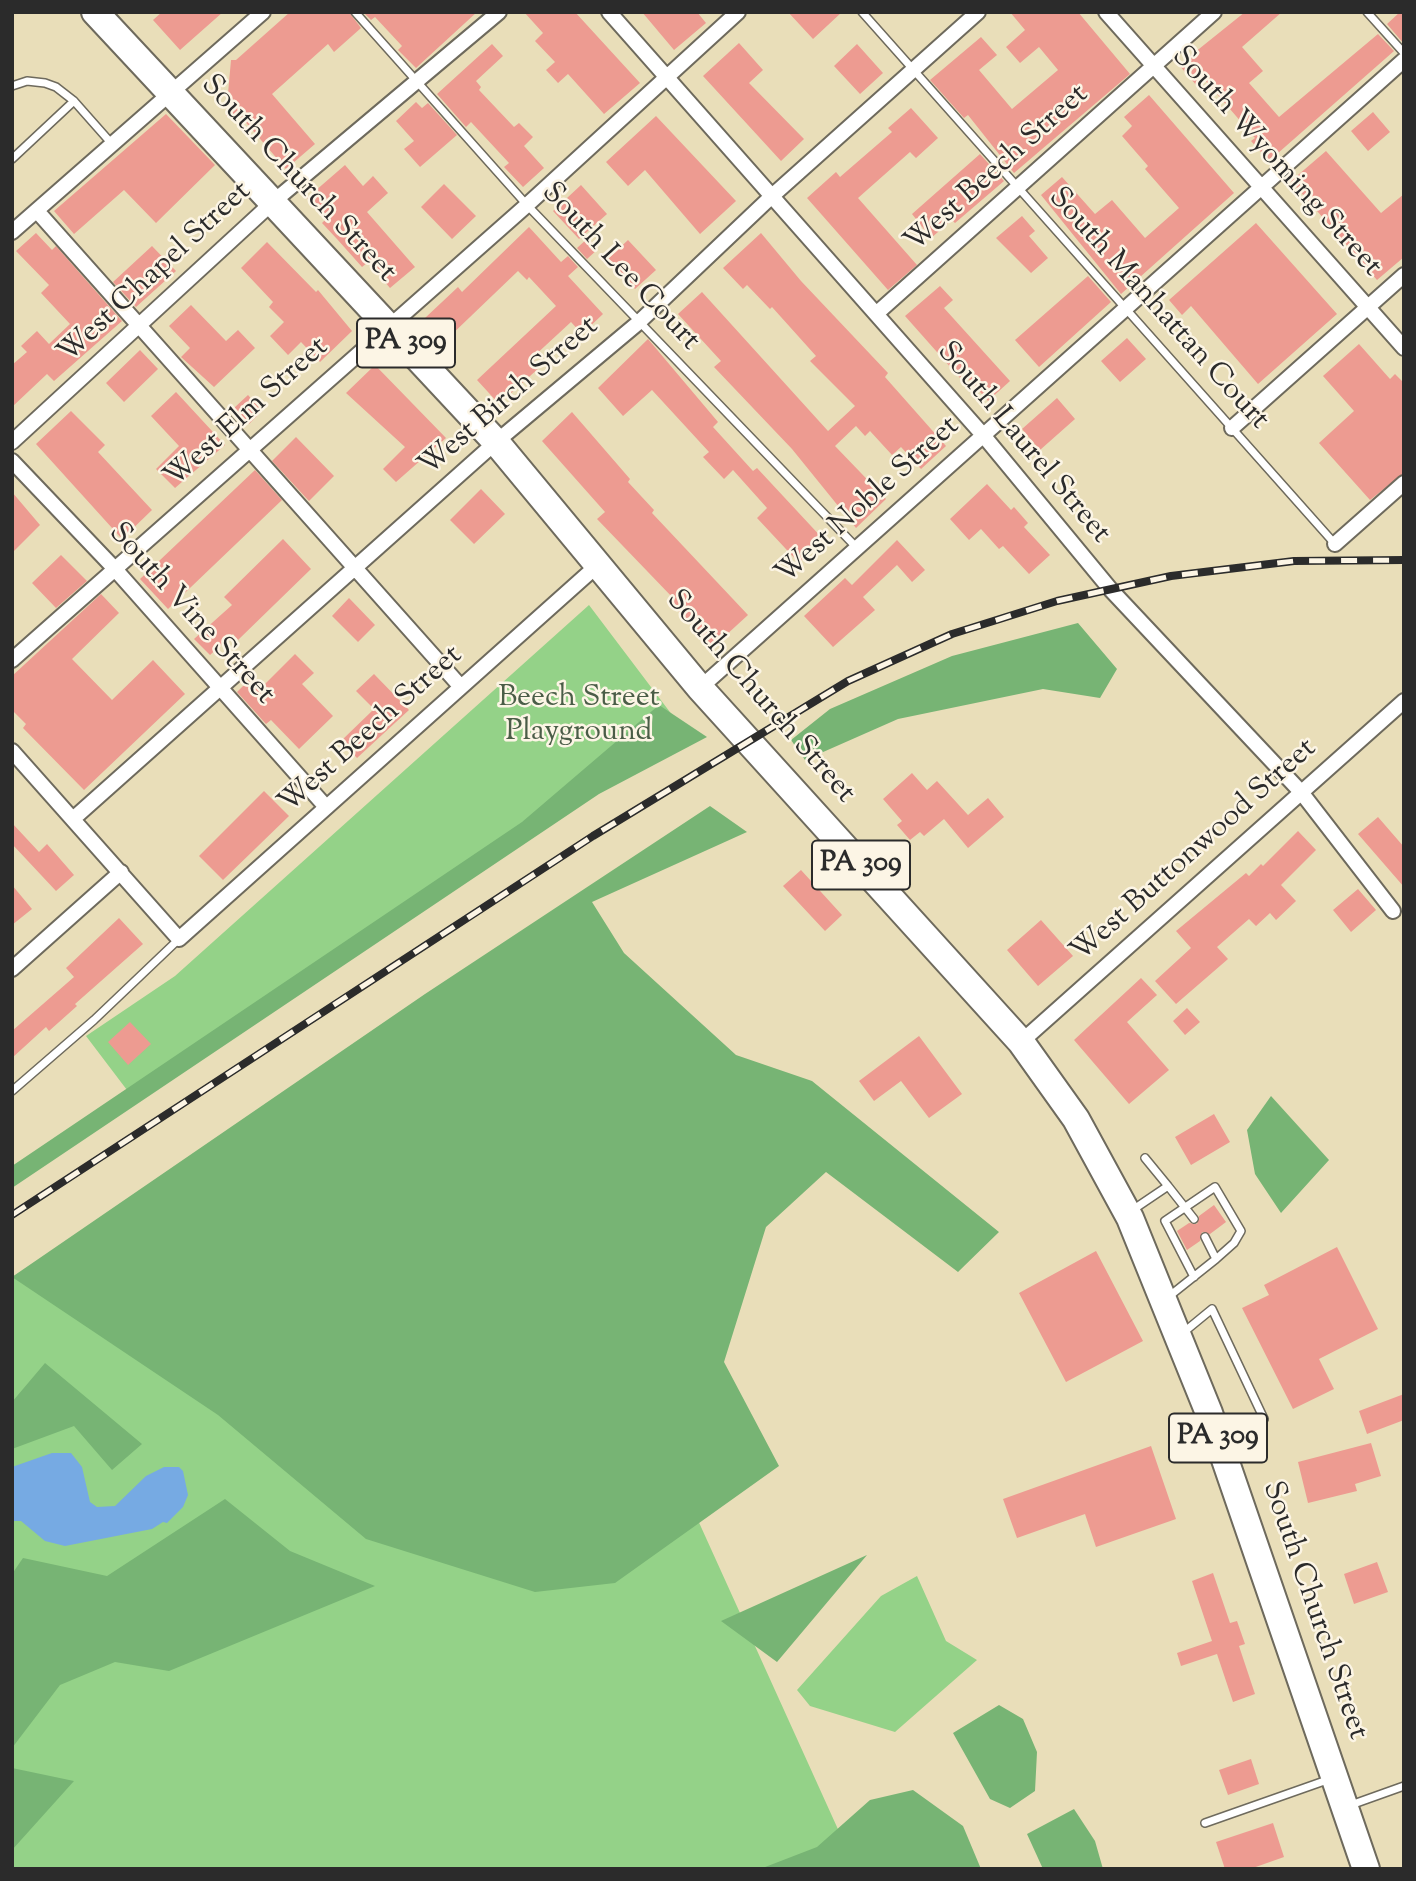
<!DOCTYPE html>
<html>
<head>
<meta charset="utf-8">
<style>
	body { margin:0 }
	#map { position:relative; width:1416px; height:1881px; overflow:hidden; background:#e9deb9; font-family:"Sorts Mill Goudy",serif }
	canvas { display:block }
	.frame { position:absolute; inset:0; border:14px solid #2b2b2b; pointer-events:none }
</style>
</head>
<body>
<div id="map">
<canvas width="1416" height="1881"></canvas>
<div class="frame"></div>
</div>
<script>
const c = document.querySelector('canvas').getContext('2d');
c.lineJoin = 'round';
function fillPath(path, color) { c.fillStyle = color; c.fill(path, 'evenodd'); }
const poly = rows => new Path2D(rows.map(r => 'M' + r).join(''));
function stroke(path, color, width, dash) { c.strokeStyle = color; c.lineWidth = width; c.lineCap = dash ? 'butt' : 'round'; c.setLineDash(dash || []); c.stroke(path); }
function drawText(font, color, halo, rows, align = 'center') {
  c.font = font + ' "Sorts Mill Goudy",serif'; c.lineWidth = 5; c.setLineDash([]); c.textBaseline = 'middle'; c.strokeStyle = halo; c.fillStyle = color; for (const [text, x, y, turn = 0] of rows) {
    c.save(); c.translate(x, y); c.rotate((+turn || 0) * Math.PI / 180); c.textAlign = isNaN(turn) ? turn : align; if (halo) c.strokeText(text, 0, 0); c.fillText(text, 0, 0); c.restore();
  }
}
const green = poly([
	[589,605,688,736,130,1094,86,1036,175,976],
	[465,1006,856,1869,12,1869,12,1279],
	[917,1576,946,1641,977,1660,895,1732,810,1706,797,1690,881,1596]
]);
const forest = poly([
	[1078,623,1117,669,1100,698,1043,689,898,719,805,760,791,740,830,709,952,656],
	[659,705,707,737,599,794,12,1188,12,1166,522,822],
	[710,806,747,832,592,902,624,953,736,1055,812,1081,999,1232,958,1272,826,1172,766,1227,724,1362,779,1466,615,1583,535,1592,366,1539,218,1415,12,1277,425,994],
	[1271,1096,1329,1160,1281,1213,1255,1174,1247,1130],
	[45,1363,142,1444,112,1470,74,1426,12,1449,12,1402],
	[225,1499,290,1551,375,1586,169,1671,115,1662,60,1685,12,1748,12,1574,23,1558,107,1576],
	[867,1555,777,1662,721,1621],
	[999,1705,1023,1719,1037,1752,1035,1791,1010,1808,990,1799,953,1733],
	[12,1768,74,1781,12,1850],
	[913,1790,963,1826,981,1869,760,1869,817,1847,870,1800],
	[1074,1809,1095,1841,1103,1869,1043,1869,1027,1834]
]);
const water = poly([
	[52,1453,71,1453,82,1467,90,1502,97,1507,115,1506,146,1476,164,1467,179,1467,183,1471,188,1495,183,1507,167,1523,163,1522,152,1529,65,1546,45,1541,21,1521,12,1521,12,1467]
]);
const building = poly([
	[162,12,223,12,180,50,153,20],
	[290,12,349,12,361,28,334,52,328,44,272,94,315,144,286,169,242,118,226,116,231,60,236,60],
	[363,12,477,12,416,68,398,50,402,46,375,17,371,20],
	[524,12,575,12,640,83,604,114,568,74,558,83,546,70,555,62,535,41,543,33],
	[642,12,697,12,706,23,674,50],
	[788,12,842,12,813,39],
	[1010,12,1078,12,1130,74,1014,173,968,115,964,118,930,80,981,37,997,55,979,70,1012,109,1058,70,1039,47,1020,63,1006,47,1025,30],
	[1245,12,1282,12,1242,47,1263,71,1249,83,1279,117,1378,34,1394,51,1269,161,1251,141,1255,138,1204,79,1197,86,1179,65],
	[1400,12,1404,12,1404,44,1387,24],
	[739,43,763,70,749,83,804,139,781,161,703,76],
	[492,44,503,56,476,81,481,87,479,90,514,127,519,123,533,137,524,146,544,168,523,187,504,167,509,163,471,122,466,127,437,94],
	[857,44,883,73,860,94,834,66],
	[1149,95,1234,193,1121,294,1041,195,1062,177,1095,214,1112,200,1145,238,1179,208,1145,169,1148,166,1122,136,1132,126,1124,117],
	[416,102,422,108,428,103,457,135,420,167,404,149,414,141,396,121],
	[911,108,938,138,916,158,910,152,858,198,917,265,888,290,807,198,836,172,840,177,892,132,888,128],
	[1373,112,1390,132,1368,151,1351,131],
	[166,114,215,165,156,223,124,190,74,234,54,211],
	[656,116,736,201,700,234,645,170,628,186,606,162],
	[1326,151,1381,213,1404,194,1404,257,1377,280,1291,181],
	[980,154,1004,181,955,223,952,220,931,238,912,214],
	[345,165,363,186,373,176,388,193,367,212,415,267,390,288,368,262,362,267,337,239,322,223,326,219,307,198],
	[444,184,476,216,452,239,421,207],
	[581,185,607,214,579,239,553,211],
	[1022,216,1035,231,1029,236,1048,258,1031,273,996,238],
	[1256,223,1337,314,1258,384,1191,306,1182,315,1169,300],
	[529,227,561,262,568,256,578,267,568,276,603,314,582,334,571,322,532,358,540,367,499,404,477,380,556,306,529,277,527,280,518,271,446,340,425,318,458,287,462,292],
	[36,233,52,250,56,246,122,321,54,381,47,374,12,407,12,365,27,352,21,346,37,331,49,344,70,324,41,293,49,285,16,251],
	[761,233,801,281,888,373,885,377,946,446,921,469,901,447,892,455,870,431,865,436,856,426,835,446,886,499,856,528,792,449,714,367,721,361,678,314,702,292,828,431,855,406,810,361,816,356,772,307,770,309,747,285,743,289,723,268],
	[588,238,598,249,587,259,577,248],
	[628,240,656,270,635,289,608,259],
	[267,242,316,292,318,290,352,331,320,362,301,342,288,355,270,336,284,322,269,307,273,302,241,268],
	[152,246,176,271,136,307,113,282],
	[1088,276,1111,302,1039,367,1015,340],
	[940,286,953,300,944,308,1010,381,988,401,964,374,960,378,905,316],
	[191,305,226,341,238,330,255,348,214,387,181,357,190,348,169,326],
	[1127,338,1146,359,1120,382,1101,361],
	[648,339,718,422,713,427,753,471,757,468,824,540,799,563,757,518,767,508,733,470,724,479,703,457,709,452,652,390,623,416,598,388],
	[1359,344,1390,379,1395,374,1404,383,1404,473,1370,500,1319,443,1354,411,1323,376],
	[140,350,158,369,124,402,106,383],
	[375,365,446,438,396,482,383,469,405,447,346,393],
	[176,392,225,445,175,488,156,469,179,446,151,416],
	[248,395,262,411,249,424,234,408],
	[1057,398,1075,419,1040,450,1022,429],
	[71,411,105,445,98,452,152,510,122,539,36,444],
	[572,412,630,479,628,482,654,510,652,513,748,615,713,647,669,601,673,598,597,519,605,512,542,441],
	[296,437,334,476,309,501,272,461],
	[255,470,282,500,168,609,140,579],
	[987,484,1011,510,1014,507,1028,523,1024,527,1050,555,1029,574,1003,546,999,549,981,529,969,540,950,519],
	[481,489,505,514,474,544,450,520],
	[12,492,40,525,12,553],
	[283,539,311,569,238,640,233,634,210,655,194,639,232,605,224,597],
	[897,540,925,570,912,582,897,565,863,597,875,610,833,647,804,616,845,578,852,585],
	[61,555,87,581,56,608,32,583],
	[101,594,119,613,72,659,112,700,153,660,185,694,84,790,23,728,26,724,12,710,12,676],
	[349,598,375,625,358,642,332,616],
	[295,654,314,673,302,684,333,716,299,749,271,720,266,724,237,692,252,677,262,687],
	[374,674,409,710,357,758,341,741,374,709,356,691],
	[912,773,927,790,937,781,968,815,988,798,1004,817,968,848,944,819,924,836,920,832,910,840,897,825,902,821,883,799],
	[264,791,289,816,223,880,199,856],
	[1378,817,1404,847,1404,887,1358,834],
	[12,823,39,852,47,844,74,875,56,891,12,844],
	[1298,831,1316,850,1281,885,1296,901,1276,920,1270,913,1256,926,1249,919,1217,947,1228,959,1176,1004,1155,981,1191,948,1176,931,1246,873,1249,876,1261,864,1263,866],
	[801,870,842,915,825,931,783,886],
	[12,885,32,909,12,925],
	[1358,889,1376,910,1351,932,1333,910],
	[119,918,143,944,75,1004,77,1006,49,1031,46,1027,12,1058,12,1031,74,977,66,968],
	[1041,920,1073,956,1038,986,1007,950],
	[1141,978,1157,995,1127,1022,1169,1070,1129,1104,1074,1040],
	[1187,1008,1200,1022,1185,1035,1173,1021],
	[130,1022,151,1044,128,1065,108,1042],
	[919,1036,962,1094,929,1118,901,1081,874,1101,859,1081],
	[1214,1114,1230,1142,1191,1165,1175,1137],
	[1214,1205,1226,1222,1210,1234,1202,1232,1200,1241,1187,1250,1177,1231,1189,1223,1197,1224,1199,1216],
	[1337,1247,1378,1329,1319,1359,1334,1389,1293,1409,1242,1308,1269,1295,1264,1285],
	[1096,1251,1143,1341,1066,1382,1019,1293],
	[1404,1394,1404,1420,1367,1434,1359,1411],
	[1371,1443,1381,1476,1355,1484,1357,1491,1308,1503,1298,1462],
	[1151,1446,1176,1519,1096,1547,1085,1514,1017,1538,1003,1499],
	[1377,1562,1388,1592,1354,1604,1344,1574],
	[1213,1573,1230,1623,1237,1621,1245,1644,1239,1646,1255,1694,1233,1702,1217,1654,1181,1666,1177,1653,1212,1641,1192,1581],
	[1251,1759,1259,1784,1228,1795,1219,1770],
	[1273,1823,1284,1857,1250,1869,1225,1869,1216,1842]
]);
const lane = poly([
	[355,12,527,205,857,548],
	[862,12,1335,544],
	[1367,12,1404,53],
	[12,86,27,81,45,83,56,87,74,101],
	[12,159,74,101,112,144],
	[12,1091,94,1020,179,939],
	[1145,1158,1168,1186],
	[1131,1211,1168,1186,1194,1219],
	[1194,1277,1165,1221,1215,1187,1241,1231,1234,1243,1216,1259],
	[1167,1298,1216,1259,1205,1237],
	[1184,1332,1212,1309,1264,1419,1225,1446],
	[1348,1806,1404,1786],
	[1205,1823,1330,1779]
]);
const street = poly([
	[609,12,983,435,1111,590,1301,792,1393,911],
	[1106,12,1404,348],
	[37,211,461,687],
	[12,232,263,12],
	[876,314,1214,12],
	[1232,428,1404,275],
	[12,442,273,202,499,12],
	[12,461,114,568,326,807],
	[1335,544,1404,483],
	[12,660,527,205,738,12],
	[700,688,1404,60],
	[12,751,179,939,600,563],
	[73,819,496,442,638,323,772,196,978,12],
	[12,969,121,872],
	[1021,1042,1404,701]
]);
const highway = poly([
	[95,12,496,442,700,688,1021,1042,1076,1119,1130,1218,1209,1413,1366,1869]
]);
const rail = poly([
	[12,1215,593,836,848,681,952,634,1057,601,1171,576,1294,561,1404,560]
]);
const shields = [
	[406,343,98],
	[861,865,98],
	[1218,1438,98]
];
const shieldNames = [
	["PA 309",406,343],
	["PA 309",861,865],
	["PA 309",1218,1438]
];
const streetNames = [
	["South Wyoming Street",1275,163,48],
	["West Beech Street",998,170,-42],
	["South Church Street",297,180,47],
	["South Lee Court",619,268,47],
	["West Chapel Street",156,274,-43],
	["South Manhattan Court",1157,310,48],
	["West Birch Street",510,398,-41],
	["West Elm Street",248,414,-42],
	["South Laurel Street",1022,444,50],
	["West Noble Street",869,502,-42],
	["South Vine Street",190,615,48],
	["South Church Street",759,698,49],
	["West Beech Street",372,731,-42],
	["West Buttonwood Street",1195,852,-42],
	["South Church Street",1313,1611,71]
];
const parkNames = [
	["Beech Street",579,700],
	["Playground",579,734]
];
fillPath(green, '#94d288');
fillPath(forest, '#77b474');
fillPath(water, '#76aae3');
fillPath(building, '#ed9b91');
stroke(lane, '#6e6a5d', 10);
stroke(street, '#6e6a5d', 18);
stroke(highway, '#6e6a5d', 30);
stroke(lane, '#fff', 7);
stroke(street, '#fff', 14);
stroke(highway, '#fff', 26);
stroke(rail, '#2b2b2b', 8);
stroke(rail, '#fcf5e5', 5, [16]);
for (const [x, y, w] of shields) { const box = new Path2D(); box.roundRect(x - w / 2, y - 24.5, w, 49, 5); c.fillStyle = '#fcf5e5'; c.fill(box); stroke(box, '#2b2b2b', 2); }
drawText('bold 28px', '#2b2b2b', null, shieldNames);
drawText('30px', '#2b2b2b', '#fcf5e5', streetNames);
drawText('30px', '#4a5d47', '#fcf5e5', parkNames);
</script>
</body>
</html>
